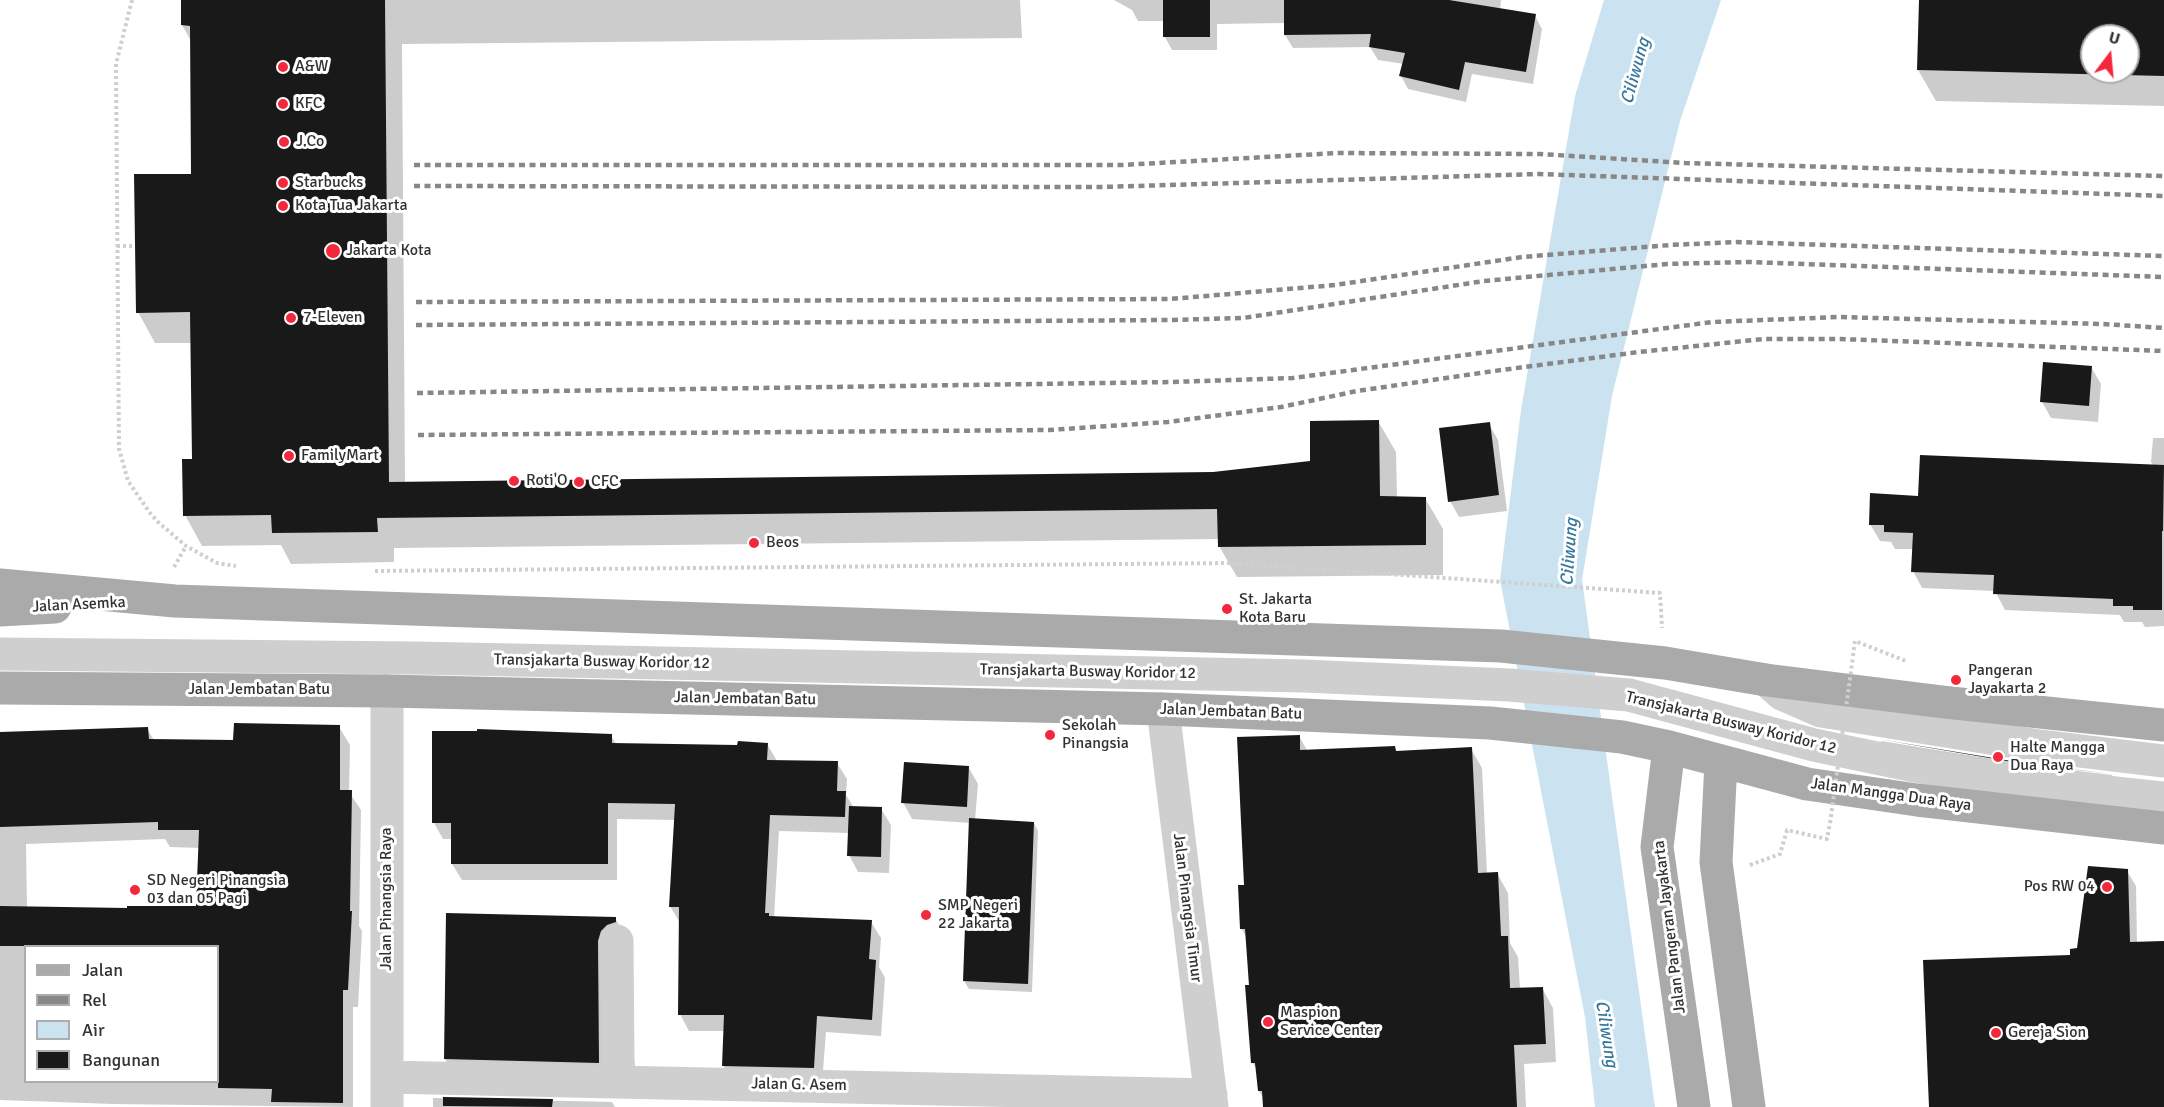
<!DOCTYPE html>
<html>
<head>
<meta charset="utf-8">
<style>
	body { margin:0 }
	#map { position:relative; width:2164px; height:1107px; overflow:hidden; background:#fff; font-family:Signika,sans-serif }
	canvas { display:block }
	.legend { position:absolute; left:24px; top:945px; width:195px; height:138px; box-sizing:border-box; background:#fff; border:2px solid #adadad; margin:0; padding:8px 10px; list-style:none; font-size:18px; color:#323232 }
	.legend li { display:flex; align-items:center; gap:12px; height:30px }
	.legend b { width:30px; border:2px solid #adadad }
	.north { position:absolute; left:2080px; top:24px; width:60px; height:60px; box-sizing:border-box; background:#fff; border:2px solid #adadad; border-radius:50%; rotate:16deg; font-size:16px; font-weight:700; line-height:24px; text-align:center; color:#323232 }
	.north::after { content:''; display:block; margin:auto; width:21px; height:27px; background:#f4283d; clip-path:polygon(50% 0,100% 100%,50% 72%,0 100%) }
</style>
</head>
<body>
<div id="map">
<canvas width="2164" height="1107"></canvas>
<ul class="legend">
<li><b style="height:8px;background:#aaa"></b>Jalan</li>
<li><b style="height:8px;background:#878787"></b>Rel</li>
<li><b style="height:16px;background:#cbe3f0"></b>Air</li>
<li><b style="height:16px;background:#191919"></b>Bangunan</li>
</ul>
<div class="north">U</div>
</div>
<script>
const c = document.querySelector('canvas').getContext('2d');
c.lineJoin = 'round';
function fillPath(path, color) { c.fillStyle = color; c.fill(path, 'evenodd'); }
const poly = rows => new Path2D(rows.map(r => 'M' + r).join(''));
function stroke(path, color, width, dash) { c.strokeStyle = color; c.lineWidth = width; c.lineCap = dash ? 'butt' : 'round'; c.setLineDash(dash || []); c.stroke(path); }
function drawText(font, color, halo, rows, align = 'center') {
  c.font = font + ' Signika,sans-serif'; c.lineWidth = 6; c.setLineDash([]); c.textBaseline = 'middle'; c.strokeStyle = halo; c.fillStyle = color; for (const [text, x, y, turn = 0] of rows) {
    c.save(); c.translate(x, y); c.rotate((+turn || 0) * Math.PI / 180); c.textAlign = isNaN(turn) ? turn : align; if (halo) c.strokeText(text, 0, 0); c.fillText(text, 0, 0); c.restore();
  }
}
const water = poly([
	[1604,0,1721,0,1680,121,1612,396,1582,580,1655,1107,1595,1107,1585,1017,1500,580,1521,410,1575,96]
]);
const shadow = poly([
	[182,0,1020,0,1022,38,402,44,405,483,1213,473,1312,462,1378,421,1396,452,1397,498,1425,498,1443,529,1443,575,1237,577,1219,546,1219,539,394,548,394,562,291,564,281,545,202,546,185,515,193,461,192,343,155,343,138,312,193,176,191,41,182,25],
	[1114,0,1501,0,1500,10,1535,16,1542,29,1533,84,1472,74,1466,102,1408,89,1401,76,1404,64,1378,60,1370,47,1293,48,1285,35,1285,23,1217,24,1217,50,1172,50,1165,37,1165,21,1138,21,1132,10],
	[1920,0,2164,0,2164,106,1936,101,1918,70],
	[2092,36,2128,36,2128,72,2092,72],
	[2091,367,2101,384,2098,422,2051,418,2042,402],
	[1489,424,1498,440,1507,511,1459,517,1450,501],
	[2153,438,2164,438,2164,626,2145,627,2142,622,2124,622,2120,615,2005,610,1995,591,1922,588,1913,571,1914,549,1895,549,1891,542,1880,541,1870,524,1920,497,2154,466,2151,462],
	[339,727,350,745,349,792,361,810,359,926,362,931,358,1007,353,1007,353,1107,113,1104,0,1100,0,734,147,729,154,740,235,741],
	[165,839,170,847,200,848,198,908,128,909,27,908,26,844],
	[26,946,218,946,218,1082,26,1082],
	[611,736,617,745,739,746,767,744,777,761,837,763,847,779,846,795,854,808,881,809,891,825,889,873,858,872,849,855,849,833,779,831,774,918,871,922,881,938,879,967,885,978,881,1036,826,1032,822,1084,733,1082,723,1065,725,1031,689,1031,680,1014,680,923,670,906,675,820,617,819,617,880,462,880,452,864,452,839,443,839,434,823],
	[1299,736,1308,752,1395,748,1397,752,1471,749,1482,768,1487,874,1497,873,1508,893,1510,943,1518,957,1520,989,1542,988,1553,1008,1556,1062,1524,1064,1526,1107,1264,1107,1264,1099,1259,1091,1258,1071,1252,1062,1247,938,1241,928,1245,886],
	[1881,741,2036,766,2112,775,2124,797,1893,763],
	[969,768,978,784,975,820,1034,823,1038,831,1032,992,969,989,964,981,971,823,912,819,903,802],
	[2127,871,2136,886,2137,943,2164,943,2164,1107,1931,1107,2078,950],
	[448,915,615,918,633,949,616,1094,463,1090,445,1059],
	[433,1098,612,1102,615,1107,433,1107]
]);
const building = poly([
	[181,0,385,0,389,482,1213,472,1310,461,1310,421,1379,420,1380,496,1426,497,1426,545,1218,547,1217,509,377,518,378,532,272,533,271,515,183,516,182,459,192,459,190,312,136,313,134,174,191,174,190,26,181,25],
	[1163,0,1210,0,1210,37,1163,37],
	[1284,0,1449,0,1536,14,1526,72,1465,62,1459,90,1399,76,1405,53,1369,47,1371,34,1284,35],
	[1919,0,2164,0,2164,76,1917,70],
	[2092,36,2128,36,2128,72,2092,72],
	[2043,362,2092,366,2089,406,2040,402],
	[1490,422,1499,495,1448,502,1439,428],
	[1920,455,2164,465,2163,531,2162,531,2162,610,2133,610,2133,606,2113,606,2113,599,1993,594,1994,575,1911,572,1913,533,1884,532,1884,525,1869,525,1870,493,1918,496],
	[234,723,340,725,340,790,352,790,350,911,352,911,348,990,343,990,343,1103,271,1102,272,1089,218,1088,218,946,0,946,0,906,127,908,127,906,196,906,199,830,158,830,158,822,0,827,0,732,148,727,149,739,233,740],
	[477,729,612,734,612,743,737,745,738,741,768,743,767,760,838,761,837,791,846,791,845,817,770,815,765,913,769,913,769,916,872,920,869,959,876,960,872,1020,817,1016,814,1068,722,1066,724,1015,678,1015,679,907,669,907,675,804,608,803,608,864,451,864,451,823,432,823,432,731,477,731],
	[1300,735,1300,750,1395,746,1396,751,1472,747,1478,873,1498,872,1501,936,1508,936,1510,988,1543,987,1546,1044,1514,1045,1517,1107,1263,1107,1262,1091,1258,1091,1255,1063,1251,1063,1245,985,1249,985,1245,929,1240,929,1238,885,1244,885,1237,737],
	[1878,739,2036,765,2113,774,2024,764],
	[904,762,969,766,967,807,901,803],
	[849,806,882,807,881,857,847,856],
	[969,818,1034,822,1028,984,963,981],
	[2088,866,2128,869,2130,942,2164,941,2164,1107,1929,1107,1923,960,2070,955,2070,949,2077,948],
	[446,913,616,917,616,922,607,925,601,931,598,941,599,1063,444,1059],
	[443,1097,553,1099,552,1107,443,1106]
]);
const path = poly([
	[132,0,116,64,119,449,128,481,150,513,158,522,186,546,217,563,236,566],
	[117,246,135,246],
	[174,567,186,546],
	[375,571,1230,563,1660,593,1662,628],
	[1853,656,1855,641,1906,661],
	[1750,865,1780,854,1787,830,1827,839,1830,823]
]);
const minor = poly([
	[0,654,415,658,1304,676,1509,685,1629,695,1814,745,1915,766,2022,783,2164,798],
	[1766,680,1782,694,1821,711,2039,746,2164,761],
	[1163,709,1212,1107],
	[617,941,618,1061,620,1081],
	[387,1077,1211,1095],
	[387,1107,387,691]
]);
const major = poly([
	[0,585,175,601,1501,646,1665,663,1766,680,1943,702,2164,725],
	[0,610,55,607],
	[0,688,387,691,1163,709,1490,723,1622,737,1669,747,1807,784,1917,800,2164,828],
	[1669,747,1657,847,1694,1107],
	[1721,762,1716,862,1749,1107]
]);
const rail = poly([
	[414,165,1122,165,1337,153,1540,154,1685,163,2164,176],
	[414,186,1101,187,1539,174,2164,196],
	[416,302,1170,299,1335,285,1522,257,1670,245,1736,242,2164,256],
	[416,325,1169,320,1243,318,1484,281,1667,264,1749,262,2164,277],
	[417,393,1172,382,1293,378,1712,322,1838,317,2103,324,2164,328],
	[418,435,1049,430,1168,422,1281,407,1357,391,1494,371,1639,352,1763,339,1840,339,2164,351]
]);
const pathBridge = poly([
	[1830,823,1853,657]
]);
const markers = [
	[283,67,6,"#f4283d"],
	[283,104,6,"#f4283d"],
	[284,142,6,"#f4283d"],
	[283,183,6,"#f4283d"],
	[283,206,6,"#f4283d"],
	[333,251,8,"#f4283d"],
	[291,318,6,"#f4283d"],
	[289,456,6,"#f4283d"],
	[514,481,6,"#f4283d"],
	[579,482,6,"#f4283d"],
	[754,543,6,"#f4283d"],
	[1227,609,6,"#f4283d"],
	[1956,680,6,"#f4283d"],
	[1050,735,6,"#f4283d"],
	[1998,757,6,"#f4283d"],
	[2107,887,6,"#f4283d"],
	[135,890,6,"#f4283d"],
	[926,915,6,"#f4283d"],
	[1268,1022,6,"#f4283d"],
	[1996,1033,6,"#f4283d"]
];
const poiNames = [
	["A&W",295,67],
	["KFC",295,104],
	["J.Co",296,142],
	["Starbucks",295,183],
	["Kota Tua Jakarta",295,206],
	["Jakarta Kota",346,251],
	["7-Eleven",303,318],
	["FamilyMart",301,456],
	["Roti'O",526,481],
	["CFC",591,482],
	["Beos",766,543],
	["St. Jakarta",1239,600],
	["Kota Baru",1239,618],
	["Pangeran",1968,671],
	["Jayakarta 2",1968,689],
	["Sekolah",1062,726],
	["Pinangsia",1062,744],
	["Halte Mangga",2010,748],
	["Dua Raya",2010,766],
	["SD Negeri Pinangsia",147,881],
	["03 dan 05 Pagi",147,899],
	["Pos RW 04",2095,887,"right"],
	["SMP Negeri",938,906],
	["22 Jakarta",938,924],
	["Maspion",1280,1013],
	["Service Center",1280,1031],
	["Gereja Sion",2008,1033]
];
const streetNames = [
	["Jalan Asemka",79,605,-3],
	["Transjakarta Busway Koridor 12",602,662,1],
	["Transjakarta Busway Koridor 12",1088,672,1],
	["Jalan Jembatan Batu",259,690],
	["Jalan Jembatan Batu",745,699,1],
	["Jalan Jembatan Batu",1231,712,2],
	["Transjakarta Busway Koridor 12",1731,723,14],
	["Jalan Mangga Dua Raya",1891,795,8],
	["Jalan Pinangsia Raya",387,899,-90],
	["Jalan Pinangsia Timur",1187,908,83],
	["Jalan Pangeran Jayakarta",1670,927,-97],
	["Jalan G. Asem",799,1085,1]
];
const waterNames = [
	["Ciliwung",1636,71,-75],
	["Ciliwung",1570,552,-86],
	["Ciliwung",1606,1034,81]
];
fillPath(water, '#cbe3f0');
fillPath(shadow, '#0003');
fillPath(building, '#191919');
stroke(path, '#cfcfcf', 4, [3, 3]);
stroke(minor, '#cfcfcf', 33);
stroke(major, '#aaa', 33);
stroke(rail, '#878787', 4.5, [6, 4.5]);
stroke(pathBridge, '#cfcfcf', 4, [3, 3]);
for (const [x, y, r, color] of markers) { const dot = new Path2D(); dot.arc(x, y, r, 0, 2 * Math.PI); c.fillStyle = color; c.fill(dot); stroke(dot, '#fff', 2); }
drawText('16px', '#323232', '#fff', poiNames, 'left');
drawText('16px', '#323232', '#fff', streetNames);
drawText('italic 18px', '#37789c', '#fff', waterNames);
</script>
</body>
</html>
